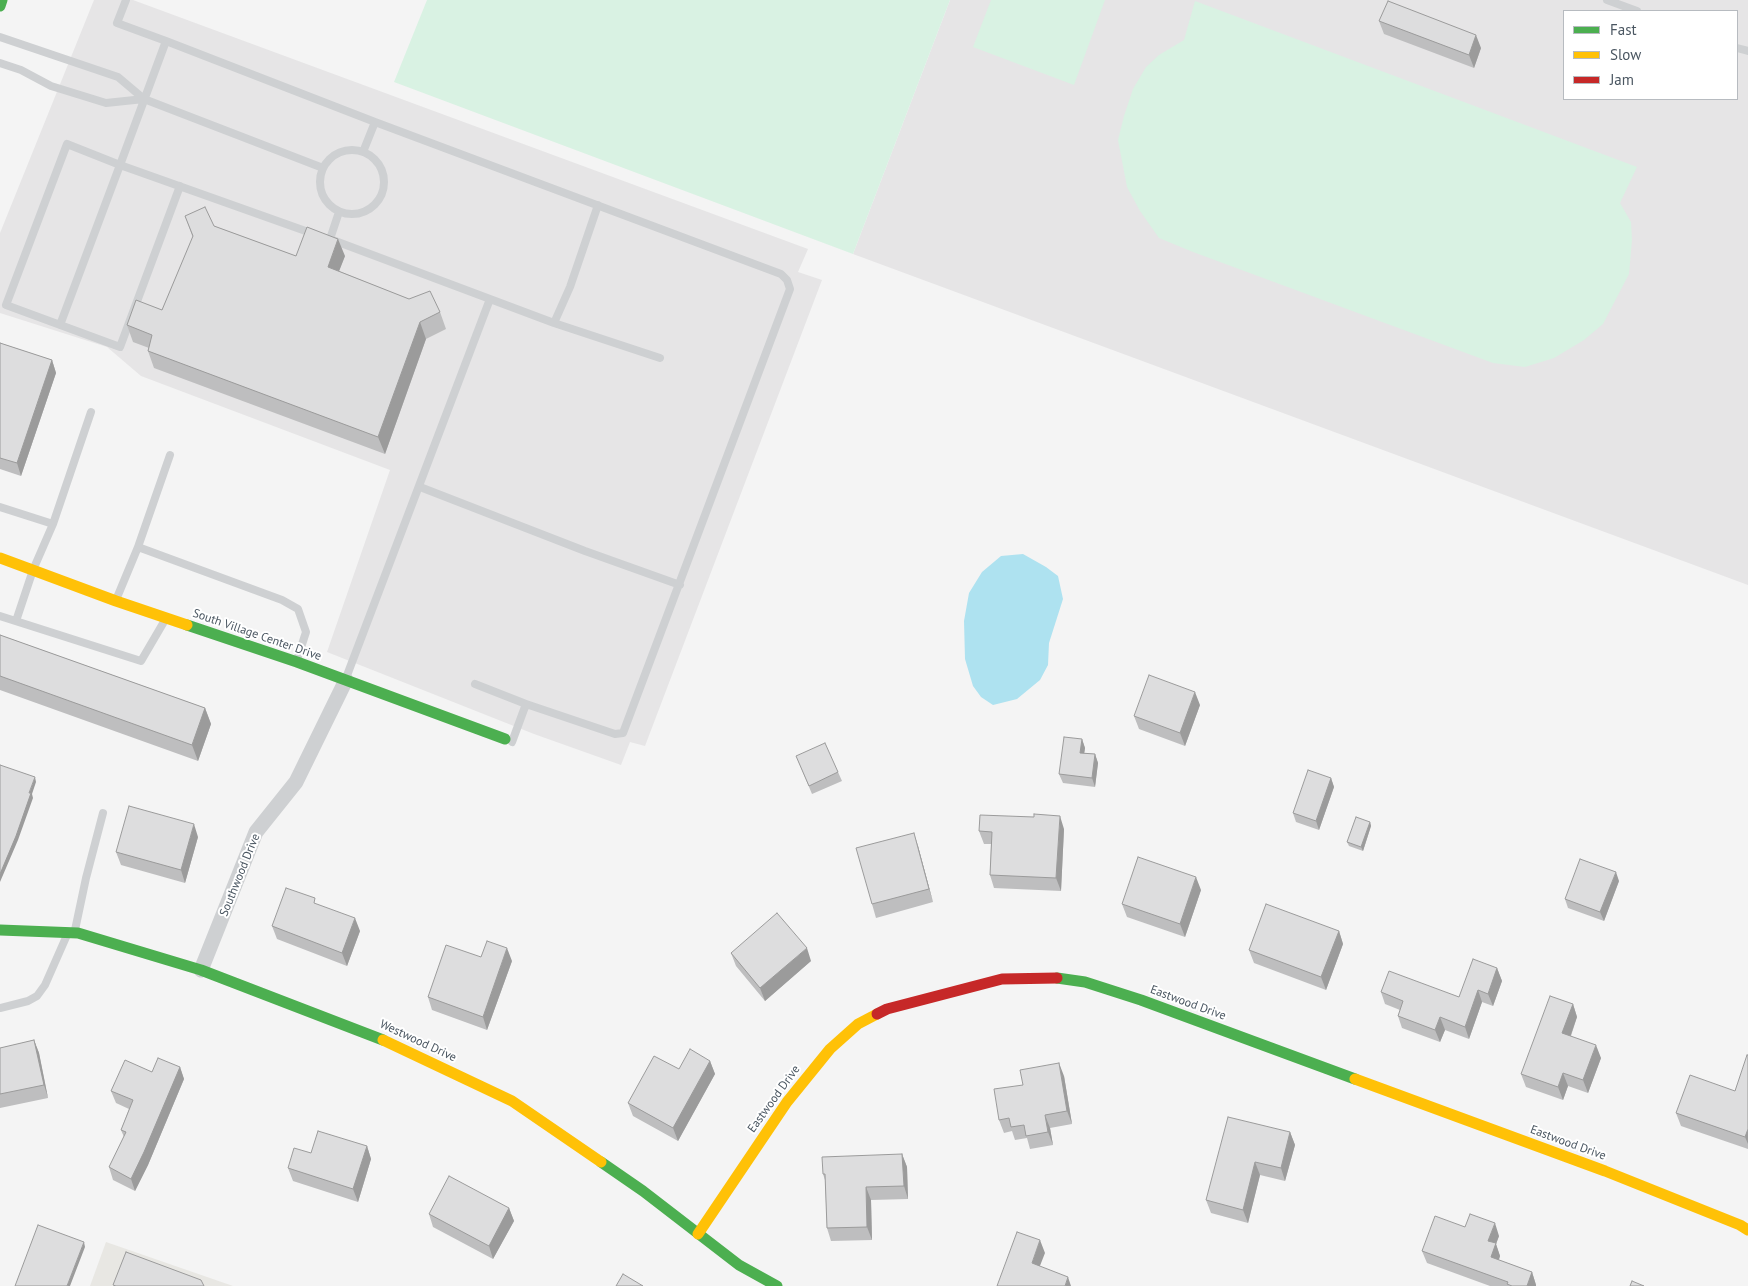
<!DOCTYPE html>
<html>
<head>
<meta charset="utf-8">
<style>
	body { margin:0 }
	#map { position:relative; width:1748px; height:1286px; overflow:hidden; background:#f4f4f4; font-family:"PT Sans",sans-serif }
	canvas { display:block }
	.legend { position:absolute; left:1563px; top:10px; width:175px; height:90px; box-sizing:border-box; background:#fff; border:1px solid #b7bbc0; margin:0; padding:6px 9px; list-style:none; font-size:15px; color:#4a5661 }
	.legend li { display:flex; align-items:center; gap:10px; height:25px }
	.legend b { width:25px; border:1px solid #b7bbc0 }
</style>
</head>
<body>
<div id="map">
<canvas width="1748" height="1286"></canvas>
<ul class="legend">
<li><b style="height:6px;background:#4caf50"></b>Fast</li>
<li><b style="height:6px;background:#ffc107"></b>Slow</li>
<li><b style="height:6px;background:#c62828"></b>Jam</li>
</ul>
</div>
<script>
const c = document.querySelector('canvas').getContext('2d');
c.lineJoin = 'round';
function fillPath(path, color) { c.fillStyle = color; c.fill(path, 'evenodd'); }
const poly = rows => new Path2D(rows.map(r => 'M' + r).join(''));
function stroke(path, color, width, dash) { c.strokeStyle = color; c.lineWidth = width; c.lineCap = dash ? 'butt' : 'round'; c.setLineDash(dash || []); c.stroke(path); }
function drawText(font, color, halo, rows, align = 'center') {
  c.font = font + ' "PT Sans",sans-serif'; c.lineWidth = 4; c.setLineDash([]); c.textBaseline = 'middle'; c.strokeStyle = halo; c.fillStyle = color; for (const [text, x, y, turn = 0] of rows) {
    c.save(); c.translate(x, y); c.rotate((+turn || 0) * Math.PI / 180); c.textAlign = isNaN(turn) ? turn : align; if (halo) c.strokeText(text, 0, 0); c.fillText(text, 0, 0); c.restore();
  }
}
const commercial = poly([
	[106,1242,233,1286,90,1286]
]);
const education = poly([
	[94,0,133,0,808,249,798,272,822,280,645,746,630,742,621,765,534,734,327,652,390,470,141,376,107,347,0,313,0,233],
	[950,0,1748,0,1748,585,853,254],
	[1564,11,1737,11,1737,99,1564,99]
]);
const green = poly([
	[427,0,950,0,853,254,394,82],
	[991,0,1105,0,1074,85,973,47],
	[1195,1,1637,167,1620,203,1631,222,1632,240,1629,274,1603,324,1584,340,1554,358,1525,367,1493,363,1193,252,1159,238,1140,211,1127,187,1118,140,1124,116,1133,89,1146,67,1159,55,1184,40]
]);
const water = poly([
	[1023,554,1046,567,1058,576,1063,599,1049,643,1048,665,1040,680,1017,699,993,705,981,697,973,686,965,659,964,621,969,593,982,572,1001,556]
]);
const lane = poly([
	[126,0,117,23,166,41,120,165,67,144,6,305,120,347,180,186],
	[1607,0,1637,11],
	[0,37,118,77,144,99,323,168],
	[166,41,375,122],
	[1737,48,1748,51],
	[0,63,21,70,51,86,106,103,144,99],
	'320 182a32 32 0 1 1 64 0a32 32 0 1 1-64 0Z',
	[363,152,375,122,781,274,787,280,790,289,623,733,615,734,526,704,512,742,511,741],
	[339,212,330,239,490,299,346,678],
	[490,299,554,323,570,287,598,205],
	[554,323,660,358],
	[60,325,120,165,314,234],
	[420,487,585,551,680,585],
	[0,507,53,524],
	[138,547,282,600,298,609,306,632,297,660],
	[116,600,138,547,170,455],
	[0,616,141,661,165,620],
	[16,621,33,570,53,524,91,412],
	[475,684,526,704],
	[75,930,86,878,103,813],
	[0,1008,28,1001,37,996,45,985,67,935]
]);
const street = poly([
	[201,970,256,832,296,782,346,680]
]);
const fast = poly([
	[0,6,2,0],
	[187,625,297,662,505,739],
	[0,930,78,933,201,970,383,1040],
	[1057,978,1085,982,1141,1000,1355,1079],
	[601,1162,643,1191,739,1265,777,1286]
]);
const slow = poly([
	[0,558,116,601,187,625],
	[383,1040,512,1101,601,1162],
	[1355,1079,1605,1171,1740,1225,1748,1230],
	[698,1234,787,1102,830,1049,858,1024,877,1014]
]);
const jam = poly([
	[877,1014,887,1009,1002,979,1057,978]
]);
const wall = poly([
	[1379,21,1481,48,1474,68,1384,34],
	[185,216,214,226,296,256,345,256,339,271,440,312,446,329,426,339,385,454,154,368,148,351,149,348,133,342,127,325,162,310,193,238],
	[0,343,52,360,56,373,21,476,0,469],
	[0,635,205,708,211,724,198,761,0,690],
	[1200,705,1185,746,1139,729,1134,716],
	[1082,739,1085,748,1084,753,1095,754,1098,763,1095,787,1063,783,1059,774],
	[796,756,838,772,842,781,812,794],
	[1331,778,1334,787,1319,830,1296,822,1293,813],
	[1370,822,1371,826,1363,851,1349,846,1347,842],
	[1064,829,1061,891,994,888,990,875,991,844,984,844,979,831],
	[198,837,185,883,121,865,116,852],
	[918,846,933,902,876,918,872,904],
	[1619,881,1604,921,1568,908,1565,899],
	[1201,890,1185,937,1127,917,1122,904],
	[318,905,360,931,347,966,277,939,272,926],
	[1339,931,1343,944,1326,990,1254,963,1249,950],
	[731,953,811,961,765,1001,736,966],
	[512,961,487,1030,432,1010,428,997],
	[1497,968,1502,981,1493,1006,1482,1002,1469,1039,1445,1030,1440,1042,1402,1028,1398,1016,1400,1010,1385,1004,1381,992,1459,997],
	[1573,1004,1577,1017,1571,1036,1601,1058,1588,1093,1568,1086,1563,1100,1526,1087,1521,1074],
	[34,1040,39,1053,48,1098,0,1108,0,1048],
	[1748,1055,1748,1149,1681,1126,1676,1113,1735,1091],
	[710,1061,715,1074,678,1141,633,1116,628,1103,679,1069],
	[180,1067,184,1079,148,1165,135,1191,113,1180,109,1167,124,1137,121,1130,129,1109,116,1103,111,1091,152,1072],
	[1064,1076,1072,1124,1050,1128,1053,1145,1030,1149,1027,1138,1015,1140,1012,1131,1004,1133,999,1120,1023,1085],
	[1290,1132,1295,1145,1285,1181,1260,1175,1248,1223,1211,1213,1206,1200],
	[367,1146,371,1159,358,1202,293,1181,288,1168,311,1153],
	[902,1154,907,1167,908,1199,871,1200,872,1240,831,1241,827,1228,825,1180,823,1174],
	[509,1208,514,1221,493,1259,433,1227,429,1214],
	[1465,1227,1499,1236,1496,1244,1500,1256,1499,1260,1532,1272,1536,1285,1536,1286,1490,1286,1427,1263,1422,1251]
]);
const shadedWall = poly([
	[1476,35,1481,48,1474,68,1469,55],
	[338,239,345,256,334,284,328,267],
	[420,322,426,339,385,454,378,437],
	[52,360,56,373,21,476,17,463],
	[1195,692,1200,705,1185,746,1180,733],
	[205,708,211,724,198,761,192,745],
	[1082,739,1085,748,1083,762,1080,753],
	[1095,754,1098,763,1095,787,1092,778],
	[35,777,36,782,32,794,33,798,18,840,0,882,0,874],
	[1331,778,1334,787,1319,830,1316,821],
	[1060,816,1064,829,1061,891,1056,878],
	[1370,822,1371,826,1363,851,1361,847],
	[194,824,198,837,185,883,181,870],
	[914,833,918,846,933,902,929,889],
	[1616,872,1619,881,1604,921,1600,912],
	[1196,877,1201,890,1185,937,1180,924],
	[355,918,360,931,347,966,342,953],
	[1339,931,1343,944,1326,990,1321,977],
	[507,948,512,961,487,1030,483,1017],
	[807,948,811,961,765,1001,760,988],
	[1497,968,1502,981,1493,1006,1488,994],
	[1478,990,1482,1002,1469,1039,1465,1027],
	[1573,1004,1577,1017,1567,1046,1562,1033],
	[1440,1017,1445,1030,1440,1042,1435,1030],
	[34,1040,39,1053,48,1098,44,1085],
	[1596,1045,1601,1058,1588,1093,1583,1080],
	[710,1061,715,1074,678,1141,673,1128],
	[1059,1063,1064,1076,1072,1124,1067,1111],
	[180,1067,184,1079,148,1165,135,1191,131,1179],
	[1563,1073,1568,1086,1563,1100,1558,1087],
	[1045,1115,1050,1128,1053,1145,1048,1132],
	[1748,1129,1748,1144,1745,1137],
	[1290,1132,1295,1145,1285,1181,1281,1168],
	[367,1146,371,1159,358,1202,353,1189],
	[902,1154,907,1167,908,1199,904,1186],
	[1255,1162,1260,1175,1248,1223,1243,1210],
	[866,1187,871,1200,872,1240,867,1227],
	[509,1208,514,1221,493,1259,489,1246],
	[1495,1223,1499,1236,1496,1244,1500,1256,1495,1270,1491,1257,1488,1241],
	[1040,1240,1045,1253,1036,1276,1032,1263],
	[84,1242,85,1247,70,1286,67,1286],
	[1532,1272,1536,1285,1536,1286,1527,1286],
	[1068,1277,1071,1286,1065,1286]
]);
const building = poly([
	[1388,1,1476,35,1469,55,1379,21,1388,1],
	[205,207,214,226,296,256,307,227,338,239,328,267,409,299,430,291,440,312,420,322,378,437,148,351,152,335,127,325,136,300,162,310,193,236,185,216,205,207],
	[0,343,52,360,17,463,0,458,0,343],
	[0,635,205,708,192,745,0,676,0,635],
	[1149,675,1195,692,1180,733,1134,716,1149,675],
	[1064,737,1082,739,1080,753,1095,754,1092,778,1059,774,1064,737],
	[825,743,838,772,809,786,796,756,825,743],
	[0,765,35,777,29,793,31,793,16,836,0,874,0,765],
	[1308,770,1331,778,1316,821,1293,813,1308,770],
	[129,806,194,824,181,870,116,852,129,806],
	[1034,814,1060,816,1056,878,990,875,992,832,979,831,980,815,1034,817,1034,814],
	[1356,817,1370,822,1361,847,1347,842,1356,817],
	[914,833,929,889,872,904,856,848,914,833],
	[1138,857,1196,877,1180,924,1122,904,1138,857],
	[1580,859,1616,872,1600,912,1565,899,1580,859],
	[286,888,315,898,314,903,355,918,342,953,272,926,286,888],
	[1266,904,1339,931,1321,977,1249,950,1266,904],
	[777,913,807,948,760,988,731,953,777,913],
	[487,941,507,948,483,1017,428,997,446,945,481,957,487,941],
	[1473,959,1497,968,1488,994,1478,990,1465,1027,1440,1017,1435,1030,1398,1016,1403,1001,1381,992,1389,971,1459,997,1473,959],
	[1550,996,1573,1004,1562,1033,1596,1045,1583,1080,1563,1073,1558,1087,1521,1074,1550,996],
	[34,1040,44,1085,0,1094,0,1048,34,1040],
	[690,1049,710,1061,673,1128,628,1103,654,1056,679,1069,690,1049],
	[1747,1055,1748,1055,1748,1129,1745,1137,1676,1113,1690,1075,1735,1091,1747,1055],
	[158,1058,180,1067,144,1152,131,1179,109,1167,126,1132,121,1130,133,1100,111,1091,125,1060,152,1072,158,1058],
	[1059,1063,1067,1111,1045,1115,1048,1132,1026,1136,1024,1125,1011,1127,1009,1118,999,1120,994,1089,1023,1085,1020,1070,1059,1063],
	[1228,1117,1290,1132,1281,1168,1255,1162,1243,1210,1206,1200,1228,1117],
	[318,1131,367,1146,353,1189,288,1168,294,1148,311,1153,318,1131],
	[902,1154,904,1186,866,1187,867,1227,827,1228,825,1174,823,1174,822,1157,902,1154],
	[449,1176,509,1208,489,1246,429,1214,449,1176],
	[1470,1214,1495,1223,1488,1241,1496,1243,1491,1257,1532,1272,1527,1286,1512,1286,1507,1284,1508,1282,1422,1251,1435,1216,1465,1227,1470,1214],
	[38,1225,84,1242,67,1286,15,1286,38,1225],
	[1017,1232,1040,1240,1032,1263,1068,1277,1065,1286,997,1286,1017,1232],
	[126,1252,201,1280,204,1286,116,1286,113,1285,126,1252],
	[623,1274,643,1286,616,1286,623,1274],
	[1632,1281,1644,1286,1630,1286,1632,1281]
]);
const streetNames = [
	["South Village Center Drive",257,635,19],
	["Southwood Drive",240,875,-68],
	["Eastwood Drive",1188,1003,20],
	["Westwood Drive",418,1041,25],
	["Eastwood Drive",774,1099,-54],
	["Eastwood Drive",1568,1143,20]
];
fillPath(commercial, '#e8e7e3');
fillPath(education, '#e6e5e6');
fillPath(green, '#d9f2e3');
fillPath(water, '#aee2f0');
stroke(lane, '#ced0d2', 8);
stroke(street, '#ced0d2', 15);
stroke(fast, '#4caf50', 11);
stroke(slow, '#ffc107', 11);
stroke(jam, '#c62828', 11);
fillPath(wall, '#bebebf');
fillPath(shadedWall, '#9b9b9b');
fillPath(building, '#ddddde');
stroke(building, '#9b9b9b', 1);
drawText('12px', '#4a5661', '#fff', streetNames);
</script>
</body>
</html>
